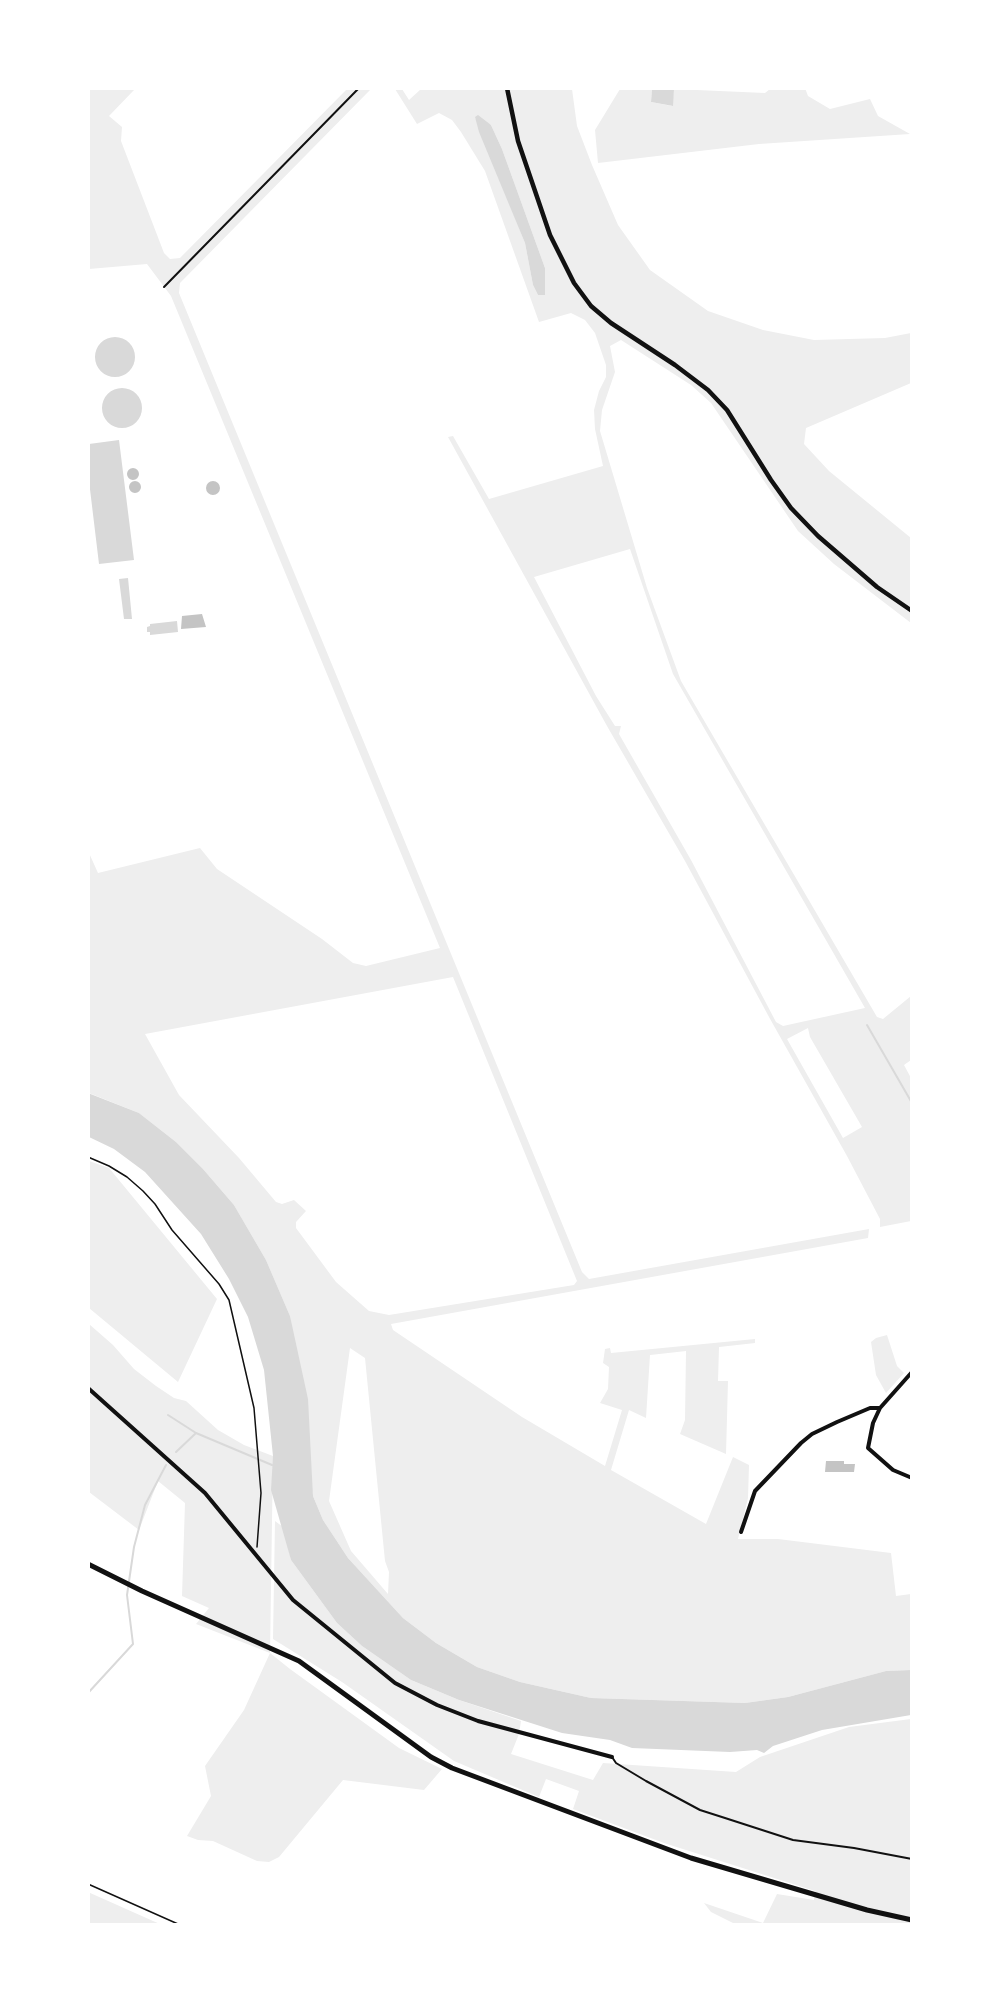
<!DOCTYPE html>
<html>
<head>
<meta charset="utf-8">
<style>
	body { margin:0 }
	#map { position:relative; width:1000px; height:2013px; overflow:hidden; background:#fff; font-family:"Fira Sans",sans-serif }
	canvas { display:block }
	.frame { position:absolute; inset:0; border:90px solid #fff; pointer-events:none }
</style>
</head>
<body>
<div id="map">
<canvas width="1000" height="2013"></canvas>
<div class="frame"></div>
</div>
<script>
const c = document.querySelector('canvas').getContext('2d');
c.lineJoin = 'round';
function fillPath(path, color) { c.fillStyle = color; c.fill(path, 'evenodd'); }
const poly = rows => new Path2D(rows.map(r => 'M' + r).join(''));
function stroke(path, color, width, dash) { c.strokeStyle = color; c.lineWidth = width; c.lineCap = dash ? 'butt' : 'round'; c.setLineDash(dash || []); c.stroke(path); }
const green = poly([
	[805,88,808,96,830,109,870,99,878,116,910,134,759,144,598,163,595,130,620,89,652,89,651,102,672,106,674,89,765,93,770,89],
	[88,89,135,89,109,116,122,127,121,141,164,253,170,259,180,258,347,89,371,89,180,283,179,293,582,1272,589,1279,869,1229,868,1238,391,1324,393,1330,522,1417,605,1466,622,1410,600,1403,608,1389,609,1367,603,1363,605,1349,610,1348,611,1353,755,1339,755,1343,719,1347,718,1381,728,1381,726,1454,680,1434,685,1420,686,1351,650,1355,646,1418,629,1410,611,1470,706,1524,733,1457,749,1465,748,1498,738,1539,778,1539,891,1553,896,1596,911,1594,911,1670,886,1671,788,1697,745,1703,591,1698,520,1682,477,1667,436,1643,403,1618,348,1558,323,1520,313,1496,290,1316,266,1260,234,1205,203,1169,176,1142,139,1113,89,1093,89,853,98,873,200,848,217,869,322,939,353,963,366,966,440,948,171,296,147,264,89,269],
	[453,977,577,1281,574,1285,389,1315,369,1311,336,1282,296,1228,296,1222,306,1211,294,1200,282,1204,276,1202,239,1158,179,1095,145,1034],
	[350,1348,365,1358,385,1561,389,1572,388,1594,351,1551,329,1501],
	[395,89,402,89,409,100,421,89,572,89,577,126,592,165,618,225,650,270,708,311,763,330,814,340,885,338,911,333,911,383,806,428,804,444,829,471,911,538,911,623,834,564,798,531,711,403,691,385,621,340,610,346,615,372,602,410,600,431,647,588,681,681,877,1017,883,1019,911,996,911,1060,904,1065,911,1078,911,1221,880,1227,880,1219,847,1156,769,1017,685,861,607,726,448,437,453,436,489,499,603,466,595,429,594,410,599,391,606,377,606,365,595,333,585,320,571,313,539,322,485,171,461,132,452,120,439,113,417,124],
	[475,117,491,125,502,149,545,268,538,295,533,285,525,243],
	[630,549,673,674,865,1008,783,1026,776,1022,691,860,619,734,621,726,615,726,596,696,534,577],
	[808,1028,810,1037,862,1127,843,1138,787,1039],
	[89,1161,109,1168,217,1299,178,1382,89,1308],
	[89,1324,113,1345,134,1369,156,1386,174,1398,186,1401,218,1430,244,1445,273,1456,270,1653,290,1669,399,1748,442,1769,424,1790,343,1780,279,1857,269,1862,257,1861,213,1841,198,1840,187,1836,211,1796,205,1766,244,1710,270,1653,196,1624,209,1608,182,1596,185,1503,158,1481,139,1530,89,1492],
	[887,1335,897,1366,904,1373,886,1393,876,1375,871,1342,876,1338],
	[275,1521,283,1527,291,1560,337,1623,362,1646,411,1680,459,1700,521,1721,519,1734,511,1754,593,1780,603,1763,736,1772,760,1757,849,1727,911,1719,911,1924,735,1924,711,1912,704,1903,763,1923,777,1894,814,1900,815,1891,664,1843,573,1809,579,1791,546,1779,539,1797,454,1761,342,1682,273,1639],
	[88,1892,153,1921,160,1924,89,1924]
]);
const water = poly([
	[652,89,674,89,673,106,651,102],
	[478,115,491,125,502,149,545,268,545,295,538,295,533,285,525,243,479,132,475,117],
	'95 357a20 20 0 1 1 40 0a20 20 0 1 1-40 0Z',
	'102 408a20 20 0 1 1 40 0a20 20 0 1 1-40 0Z',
	[119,440,134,560,99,564,89,481,89,444],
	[128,578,132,619,124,619,119,579],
	[177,621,178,632,150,635,150,632,147,632,147,627,150,626,150,624],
	[88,1093,139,1113,176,1142,203,1169,234,1205,266,1260,290,1316,308,1399,313,1496,323,1520,348,1558,403,1618,436,1643,477,1667,520,1682,591,1698,745,1703,788,1697,886,1671,911,1670,911,1715,822,1730,773,1746,764,1753,757,1750,730,1752,632,1748,610,1740,562,1733,459,1700,411,1680,362,1646,337,1623,291,1560,271,1490,273,1456,264,1370,248,1317,229,1279,201,1234,145,1172,114,1149,89,1137]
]);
const stream = poly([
	[867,1025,912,1103],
	[168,1415,196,1433,272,1465],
	[176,1452,196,1433],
	[88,1693,133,1644,127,1595,134,1547,145,1505,166,1465]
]);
const building = poly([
	'127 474a6 6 0 1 1 12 0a6 6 0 1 1-12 0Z',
	'129 487a6 6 0 1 1 12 0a6 6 0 1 1-12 0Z',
	'206 488a7 7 0 1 1 14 0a7 7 0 1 1-14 0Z',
	[202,614,206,627,181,629,182,616],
	[826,1461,844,1461,844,1464,855,1464,854,1472,825,1472]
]);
const path = poly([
	[88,1157,109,1166,127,1177,143,1191,155,1204,172,1230,219,1284,229,1300,254,1408,261,1493,257,1547],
	[88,1884,178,1924]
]);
const service = poly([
	[164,287,359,88],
	[612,1757,616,1763,646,1781,700,1810,725,1818,793,1840,854,1848,912,1859]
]);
const minor = poly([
	[88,1388,205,1493,293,1600,395,1683,437,1705,478,1721,612,1757],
	[880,1408,873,1423,868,1448,893,1470,912,1478],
	[741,1532,755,1491,801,1443,812,1434,837,1422,870,1408,880,1408,912,1372]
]);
const tertiary = poly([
	[507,88,518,141,550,235,574,283,591,306,611,323,675,365,708,390,727,410,771,480,791,508,818,536,877,587,912,611]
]);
const secondary = poly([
	[88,1564,142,1591,299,1661,431,1757,452,1768,691,1858,867,1910,912,1920]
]);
fillPath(green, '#eee');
fillPath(water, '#d9d9d9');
stroke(stream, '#d9d9d9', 2);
fillPath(building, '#c4c4c4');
stroke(path, '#111', 1.5);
stroke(service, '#111', 2);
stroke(minor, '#111', 4);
stroke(tertiary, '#111', 4.5);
stroke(secondary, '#111', 5);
</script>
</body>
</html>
